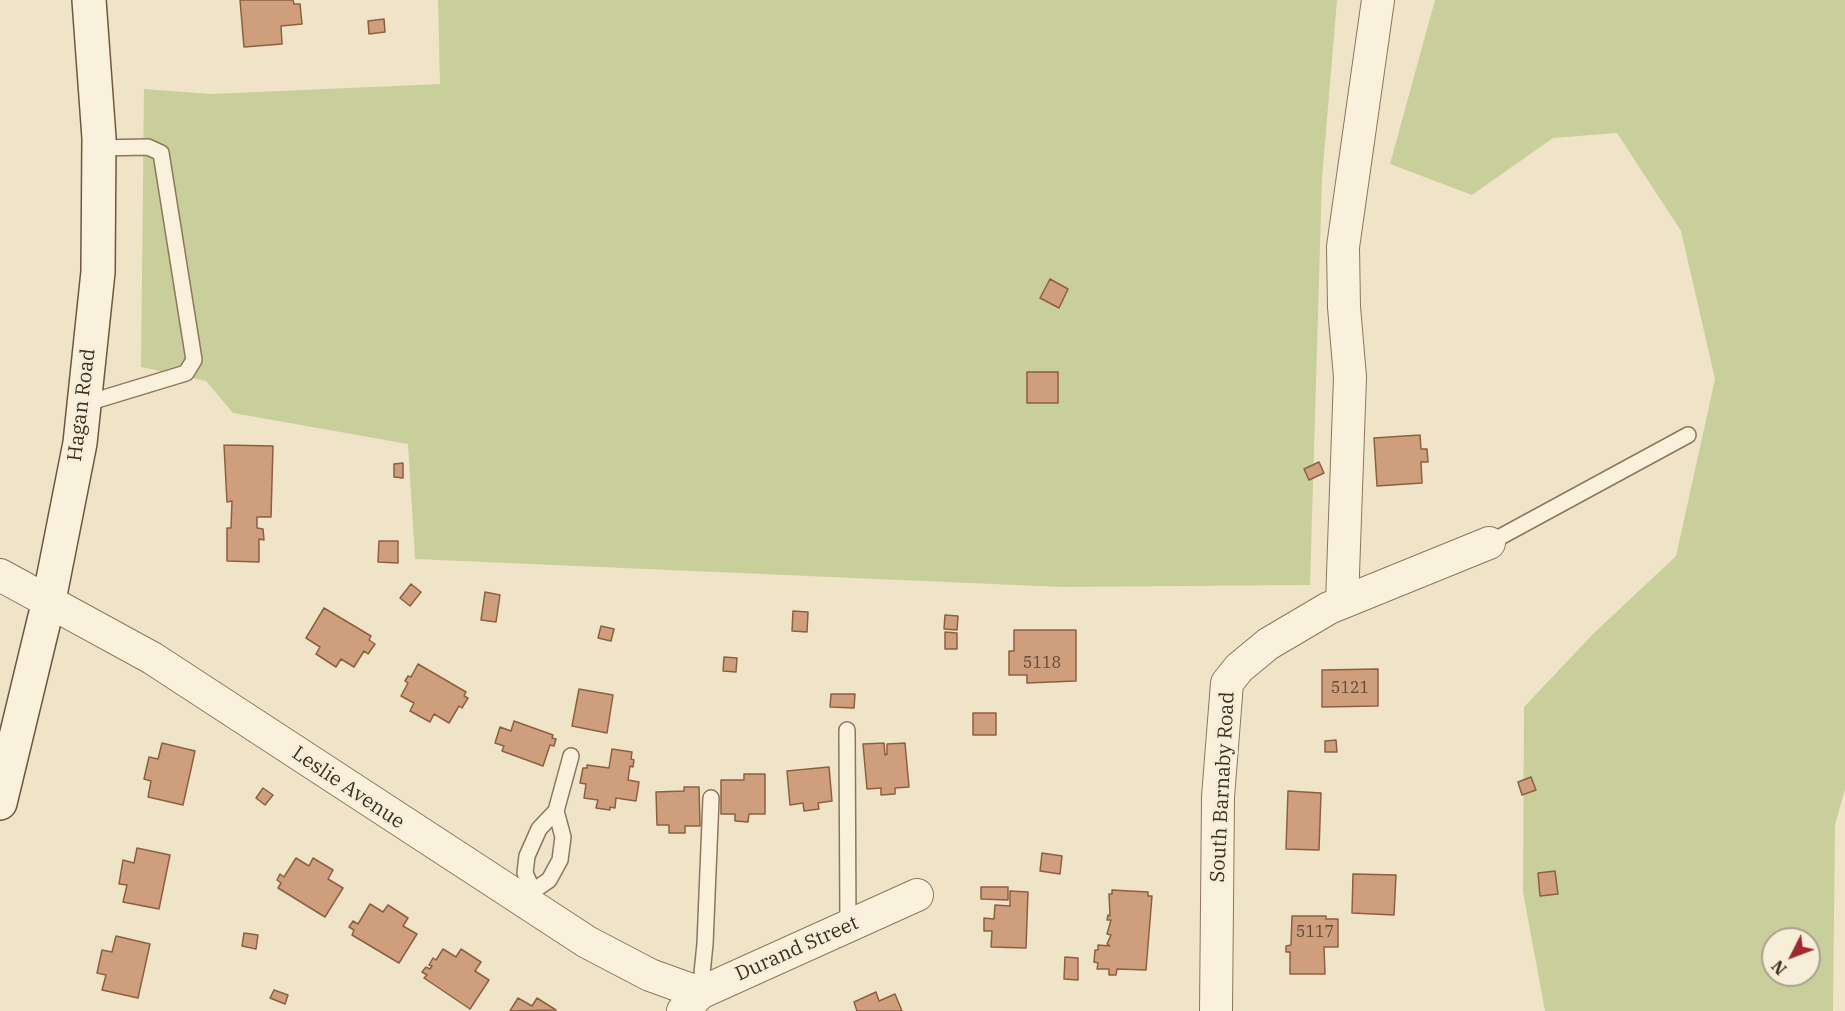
<!DOCTYPE html>
<html>
<head>
<meta charset="utf-8">
<style>
	body { margin:0 }
	#map { position:relative; width:1845px; height:1011px; overflow:hidden; background:#f0e4c8; font-family:"IBM Plex Serif",serif }
	canvas { display:block }
	.north { position:absolute; left:1761px; top:927px; width:60px; height:60px; box-sizing:border-box; background:#f7eed8; border:2px solid #ada18e; border-radius:50%; rotate:228deg; font-size:16px; font-weight:700; line-height:24px; text-align:center; color:#3d2e20 }
	.north::after { content:''; display:block; margin:auto; width:21px; height:27px; background:#9e2a2b; clip-path:polygon(50% 0,100% 100%,50% 72%,0 100%) }
</style>
</head>
<body>
<div id="map">
<canvas width="1845" height="1011"></canvas>
<div class="north">N</div>
</div>
<script>
const c = document.querySelector('canvas').getContext('2d');
c.lineJoin = 'round';
function fillPath(path, color) { c.fillStyle = color; c.fill(path, 'evenodd'); }
const poly = rows => new Path2D(rows.map(r => 'M' + r).join(''));
function stroke(path, color, width, dash) { c.strokeStyle = color; c.lineWidth = width; c.lineCap = dash ? 'butt' : 'round'; c.setLineDash(dash || []); c.stroke(path); }
function drawText(font, color, halo, rows, align = 'center') {
  c.font = font + ' "IBM Plex Serif",serif'; c.lineWidth = 6; c.setLineDash([]); c.textBaseline = 'middle'; c.strokeStyle = halo; c.fillStyle = color; for (const [text, x, y, turn = 0] of rows) {
    c.save(); c.translate(x, y); c.rotate((+turn || 0) * Math.PI / 180); c.textAlign = isNaN(turn) ? turn : align; if (halo) c.strokeText(text, 0, 0); c.fillText(text, 0, 0); c.restore();
  }
}
const green = poly([
	[438,0,1337,0,1322,178,1310,585,1062,587,415,559,408,444,233,413,206,381,141,367,144,89,211,94,440,84],
	[1435,0,1845,0,1845,789,1835,825,1833,1011,1545,1011,1523,892,1524,707,1593,634,1676,556,1715,379,1681,231,1617,133,1553,138,1472,195,1390,164],
	[1773,939,1809,939,1809,975,1773,975]
]);
const building = poly([
	[240,0,293,0,294,4,300,4,302,24,281,26,282,44,244,47,240,0],
	[384,19,385,32,369,34,368,21,384,19],
	[1050,279,1068,289,1059,308,1040,298,1050,279],
	[1027,372,1058,372,1058,403,1027,403,1027,372],
	[1420,435,1421,449,1427,449,1428,462,1421,462,1422,483,1377,486,1374,438,1420,435],
	[224,445,273,446,271,517,257,517,257,528,263,529,264,540,259,539,259,562,227,561,227,528,231,528,232,501,227,502,224,445],
	[1319,462,1324,473,1309,480,1304,469,1319,462],
	[403,463,403,478,394,477,394,464,403,463],
	[379,541,398,541,398,563,378,562,379,541],
	[411,584,421,592,410,606,400,598,411,584],
	[485,592,500,595,496,622,481,620,485,592],
	[324,608,371,636,369,640,375,644,368,654,364,651,354,667,341,659,336,667,316,654,320,647,306,638,324,608],
	[793,611,808,612,807,632,792,631,793,611],
	[945,615,958,616,957,630,944,629,945,615],
	[601,626,614,629,611,641,598,638,601,626],
	[1014,630,1076,630,1076,681,1027,683,1027,675,1009,675,1009,651,1014,651,1014,630],
	[945,632,957,633,957,649,945,649,945,632],
	[724,657,737,658,736,672,723,671,724,657],
	[418,664,466,692,464,696,468,698,462,708,459,706,449,723,434,714,430,722,410,711,414,703,401,696,408,683,405,681,408,676,411,677,418,664],
	[1378,669,1378,706,1322,707,1322,670,1378,669],
	[579,689,613,695,607,733,572,726,579,689],
	[831,694,855,694,854,708,830,707,831,694],
	[973,713,996,713,996,735,973,735,973,713],
	[514,721,553,735,552,738,556,739,554,746,550,745,543,766,502,751,504,746,495,743,500,727,511,731,514,721],
	[1336,740,1337,752,1325,752,1325,741,1336,740],
	[162,743,195,751,183,805,148,797,151,781,144,779,149,757,158,759,162,743],
	[884,743,885,755,887,754,887,744,905,743,909,787,895,788,895,794,881,795,881,788,867,789,863,744,884,743],
	[612,749,632,752,631,759,634,760,633,767,630,766,628,780,639,782,636,801,616,798,615,808,610,807,610,810,596,808,598,800,584,798,586,784,580,783,583,768,587,768,587,765,609,768,612,749],
	[829,767,832,801,818,803,819,809,804,811,803,803,790,805,787,771,829,767],
	[744,774,765,774,765,814,749,814,748,822,735,821,735,814,721,814,721,780,744,780,744,774],
	[1531,777,1536,790,1522,795,1518,782,1531,777],
	[684,787,699,787,700,826,685,826,685,833,669,833,669,825,657,825,656,792,684,791,684,787],
	[263,788,273,795,265,805,256,798,263,788],
	[1288,791,1321,793,1319,850,1286,849,1288,791],
	[137,848,170,855,159,909,123,902,127,885,119,884,123,860,134,863,137,848],
	[1042,853,1062,856,1060,874,1040,871,1042,853],
	[296,858,309,866,313,858,333,870,328,879,343,888,325,917,278,888,281,883,277,880,280,874,284,877,296,858],
	[1555,871,1558,894,1540,896,1538,873,1555,871],
	[1353,874,1396,875,1394,915,1352,913,1353,874],
	[981,887,1008,887,1008,900,981,899,981,887],
	[1112,890,1148,892,1148,896,1152,896,1146,970,1117,969,1116,975,1109,975,1109,969,1097,969,1098,963,1094,962,1095,950,1098,950,1098,945,1110,946,1107,944,1111,935,1107,934,1111,920,1107,920,1108,915,1110,916,1109,894,1112,894,1112,890],
	[1010,891,1028,892,1026,948,991,947,992,931,984,931,984,918,994,919,995,905,1010,906,1010,891],
	[370,904,383,912,388,905,408,918,403,926,417,934,399,963,352,935,354,930,349,927,353,921,358,924,370,904],
	[1292,916,1326,916,1326,919,1338,919,1338,947,1324,947,1325,974,1290,974,1290,952,1286,952,1286,946,1291,945,1292,916],
	[244,933,258,935,256,949,242,946,244,933],
	[116,936,150,944,138,998,102,990,106,975,97,973,102,950,112,952,116,936],
	[443,949,456,957,461,949,481,962,475,971,489,980,470,1009,424,978,427,975,422,972,426,967,430,969,432,966,429,965,433,958,436,960,443,949],
	[1065,957,1078,958,1078,980,1064,979,1065,957],
	[274,990,288,995,285,1004,270,998,274,990],
	[876,992,879,1001,895,994,902,1011,857,1011,854,1002,876,992],
	[518,998,532,1006,537,998,556,1010,510,1011,518,998]
]);
const lane = poly([
	[84,404,186,373,194,360,161,153,148,147,98,148],
	[1489,543,1688,435],
	[847,730,848,926],
	[533,891,525,873,527,856,539,829,556,811],
	[526,904,533,891,549,880,560,860,563,837,556,811,571,756],
	[700,993,705,944,711,798]
]);
const street = poly([
	[0,575,152,658,587,942,650,975,700,993],
	[1342,602,1350,377,1344,307,1343,247,1378,0],
	[683,1011,700,993,917,895],
	[1216,1011,1218,797,1227,683,1239,668,1268,644,1329,608,1489,543]
]);
const secondary = poly([
	[0,803,49,600,80,443,98,272,99,138,89,0]
]);
const numberNames = [
	["5118",1042,663],
	["5121",1350,688],
	["5117",1315,932]
];
const streetNames = [
	["Hagan Road",82,405,-83],
	["South Barnaby Road",1223,787,-87],
	["Leslie Avenue",348,788,34],
	["Durand Street",797,949,-24]
];
fillPath(green, '#c9cf9b');
fillPath(building, '#cf9f7d');
stroke(building, '#8d5f41', 1.5);
stroke(lane, '#8d765c', 18);
stroke(street, '#8d765c', 34);
stroke(secondary, '#6f573f', 36);
stroke(lane, '#faf1dc', 15);
stroke(street, '#faf1dc', 32);
stroke(secondary, '#faf1dc', 33);
drawText('16px', '#624a37', null, numberNames);
drawText('20px', '#3d2e20', '#f7eed8', streetNames);
</script>
</body>
</html>
